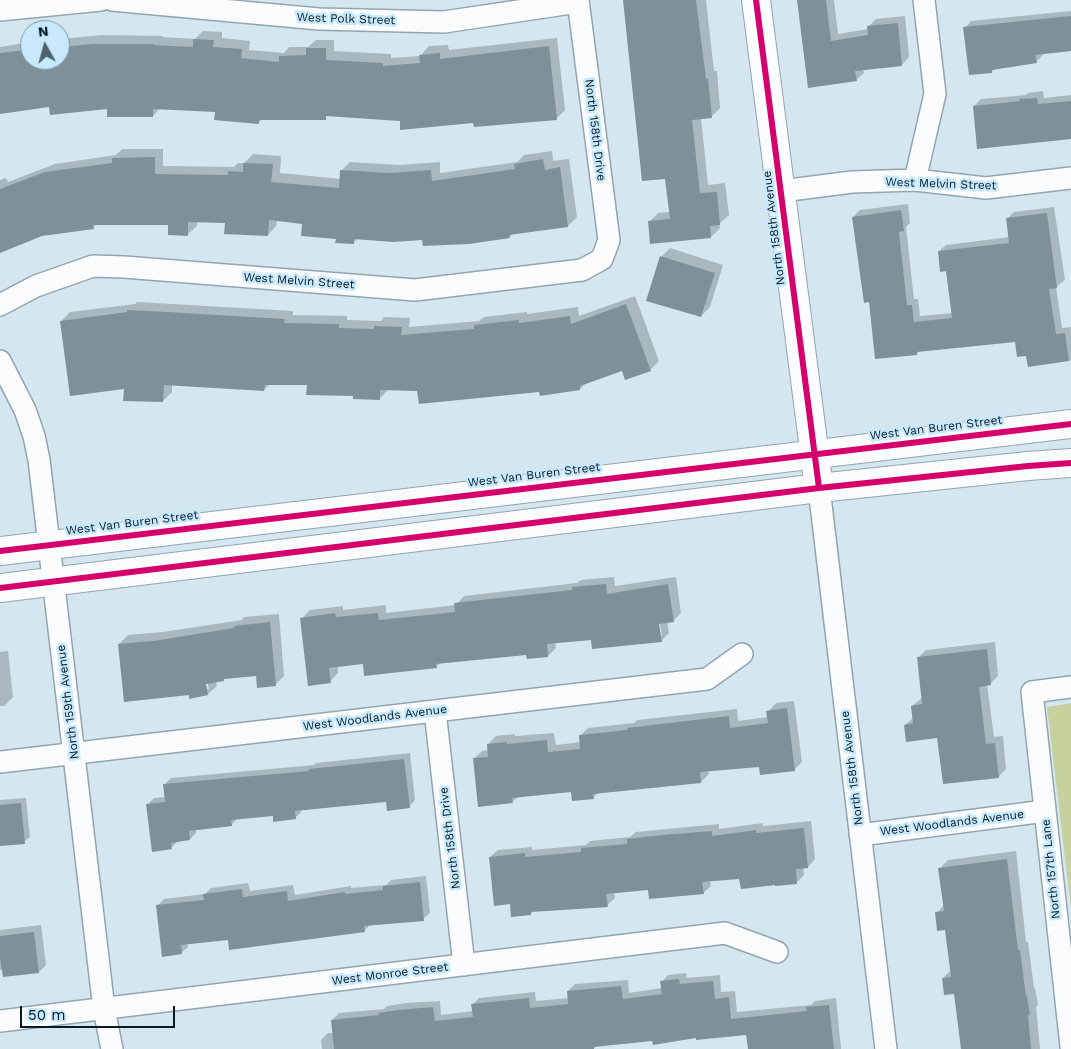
<!DOCTYPE html>
<html>
<head>
<meta charset="utf-8">
<style>
	body { margin:0 }
	#map { position:relative; width:1071px; height:1049px; overflow:hidden; background:#d4e6ef; font-family:"Work Sans",sans-serif }
	canvas { display:block }
	.north { position:absolute; left:20px; top:20px; width:50px; height:50px; box-sizing:border-box; background:#c8e9fb; border:1px solid #7a97a6; border-radius:50%; rotate:353deg; font-size:14px; font-weight:700; line-height:20px; text-align:center; color:#051b26 }
	.north::after { content:''; display:block; margin:auto; width:18px; height:22px; background:#4d626c; clip-path:polygon(50% 0,100% 100%,50% 72%,0 100%) }
	.scale { position:absolute; left:20px; top:1006px; width:155px; height:22px; box-sizing:border-box; border:2px solid #051b26; border-top:0; padding-left:6px; font-size:15px; line-height:18px; white-space:nowrap; color:#051b26; -webkit-text-stroke:4px #c8e9fb; paint-order:stroke }
</style>
</head>
<body>
<div id="map">
<canvas width="1071" height="1049"></canvas>
<div class="north">N</div>
<div class="scale">50 m</div>
</div>
<script>
const c = document.querySelector('canvas').getContext('2d');
c.lineJoin = 'round';
function fillPath(path, color) { c.fillStyle = color; c.fill(path, 'evenodd'); }
const poly = rows => new Path2D(rows.map(r => 'M' + r).join(''));
function stroke(path, color, width, dash) { c.strokeStyle = color; c.lineWidth = width; c.lineCap = dash ? 'butt' : 'round'; c.setLineDash(dash || []); c.stroke(path); }
function drawText(font, color, halo, rows, align = 'center') {
  c.font = font + ' "Work Sans",sans-serif'; c.lineWidth = 5; c.setLineDash([]); c.textBaseline = 'middle'; c.strokeStyle = halo; c.fillStyle = color; for (const [text, x, y, turn = 0] of rows) {
    c.save(); c.translate(x, y); c.rotate((+turn || 0) * Math.PI / 180); c.textAlign = isNaN(turn) ? turn : align; if (halo) c.strokeText(text, 0, 0); c.fillText(text, 0, 0); c.restore();
  }
}
const green = poly([
	[1071,703,1071,908,1047,707]
]);
const shadow = poly([
	[625,0,706,0,714,71,717,71,720,108,711,117,701,118,708,185,725,183,729,215,719,224,720,228,711,237,649,222,658,213,670,212,666,177],
	[798,0,834,0,838,34,868,29,868,27,876,19,905,16,909,57,902,65,863,69,864,73,856,80],
	[1071,11,1071,49,1043,53,1043,55,1036,62,995,69,992,71,965,28,971,21],
	[203,31,222,32,222,38,250,41,249,50,284,53,289,47,308,47,316,40,334,40,334,51,391,54,391,58,420,56,429,46,448,45,449,50,557,38,565,110,556,119,475,122,328,115,325,118,263,119,258,123,216,111,160,108,153,116,108,108,50,106,0,113,0,47,30,42,30,60,60,60,60,39,102,35,162,36,162,37,195,39],
	[1043,91,1044,98,1071,95,1071,138,974,106,981,99,1026,95,1028,93],
	[122,149,163,149,163,166,234,167,238,163,244,163,253,154,281,156,280,173,341,179,341,171,350,162,399,165,440,162,440,173,517,162,524,155,552,151,553,161,569,159,577,217,568,226,513,234,509,237,359,238,353,243,337,238,304,223,277,220,276,226,268,235,226,221,197,221,197,226,188,234,169,224,97,224,93,228,42,235,0,248,0,180,6,178,8,182,55,164,116,155],
	[908,204,910,223,906,227,914,299,918,299,920,316,952,313,948,270,939,251,946,245,1010,237,1007,219,1014,212,1054,207,1065,280,1056,287,1062,328,1071,327,1071,360,1029,365,1027,354,1016,341,919,351,917,354,870,301,853,217,860,210],
	[670,248,723,265,710,307,701,316,661,257],
	[635,296,659,361,650,370,623,369,587,382,580,389,540,391,389,389,379,399,354,395,308,384,270,384,264,390,172,384,172,392,163,401,125,387,61,321,70,312,135,304,137,302,293,311,293,315,347,316,347,320,381,321,384,317,410,318,409,327,479,321,484,317,527,312,527,314,578,307,579,316],
	[614,577,615,586,676,577,681,613,673,621,667,621,669,633,661,641,592,638,555,642,556,648,548,656,528,653,441,662,436,667,364,663,338,666,338,673,330,681,302,618,310,610,343,606,343,610,386,605,386,613,456,605,464,596,577,583,581,580],
	[656,618,659,618,662,636,659,636],
	[279,614,284,676,275,685,257,675,226,677,216,681,217,686,208,694,190,694,119,644,128,635,163,632,242,620,244,617],
	[206,677,209,689,206,689,204,678],
	[995,642,998,676,990,684,987,684,994,737,1003,736,1006,769,998,777,938,737,905,725,914,717,912,706,922,698,918,658,926,650],
	[8,651,13,697,4,706,0,706,0,652],
	[794,701,802,762,794,770,760,766,708,770,709,774,701,782,598,793,593,798,572,790,519,796,512,802,474,759,482,751,488,750,488,744,496,736,515,734,515,736,554,733,556,745,581,742,580,736,588,728,634,723,637,720,737,709,738,721,768,717,768,712,776,703],
	[410,753,415,800,409,807,387,801,301,809,301,812,295,818,274,814,238,818,231,825,196,829,196,833,190,839,178,841,171,848,147,805,154,798,166,797,164,785,171,778,314,765,316,763],
	[26,798,30,837,24,842,0,845,0,800],
	[811,821,815,859,808,867,803,867,804,875,796,883,740,877,710,880,711,886,703,893,649,889,614,892,615,898,607,905,534,911,530,914,511,903,490,857,498,850,532,847,532,850,586,845,590,841,630,837,636,832,719,824,719,829,763,823,763,826],
	[1016,851,1026,942,1028,942,1034,988,1035,988,1038,1005,1036,1007,1040,1049,986,1049,955,993,943,978,951,970,946,929,937,913,944,905,939,869,948,860],
	[426,876,430,913,423,919,371,924,364,931,229,938,187,943,188,947,181,953,158,905,164,899,205,894,211,888,248,883,250,891,293,885,295,895,351,886,351,888,386,885,391,880],
	[41,925,46,965,39,972,0,970,0,930],
	[686,973,687,978,720,975,721,992,735,991,737,1012,811,1005,815,1001,836,998,841,1049,749,1049,747,1034,654,1040,596,1046,593,1049,322,1049,321,1040,328,1033,333,1033,332,1020,339,1013,384,1009,387,1006,406,1003,440,1001,441,1015,473,1011,472,1005,479,998,535,992,536,1001,569,998,568,991,575,984,628,980,629,993,662,988,662,982,668,975]
]);
const building = poly([
	[623,0,696,0,706,79,708,79,712,118,692,120,700,193,717,192,720,225,710,226,711,238,650,244,648,221,670,219,665,179,642,181],
	[797,0,826,0,831,41,868,35,867,26,898,23,902,66,855,71,857,81,808,88],
	[1071,16,1071,51,1035,55,1037,63,992,70,992,73,969,75,963,27],
	[193,39,214,40,213,47,242,49,241,58,279,62,279,56,306,55,306,48,326,48,326,60,383,63,383,66,420,63,419,55,440,53,440,59,549,46,557,120,474,127,473,123,400,130,400,121,326,116,326,120,259,120,259,124,214,120,215,112,153,109,153,117,107,117,107,109,50,115,49,107,0,114,0,53,25,50,26,60,60,60,60,47,92,44,154,44,154,45,193,47],
	[1037,98,1038,104,1071,101,1071,139,977,149,973,106,1020,101,1019,99],
	[155,157,155,174,228,175,228,171,243,172,243,163,273,164,271,182,339,188,340,170,389,173,431,170,432,181,515,169,514,164,543,159,545,170,560,167,568,227,509,235,510,238,469,244,423,246,422,240,393,242,354,239,354,244,335,243,336,239,301,236,302,224,269,220,268,236,224,234,225,223,188,222,188,236,168,235,168,225,93,225,94,229,42,236,0,253,0,189,45,172,112,163,112,158],
	[901,210,904,231,899,232,907,305,912,305,914,322,952,318,946,271,940,272,938,251,1009,243,1006,218,1047,213,1057,288,1049,289,1056,334,1065,333,1069,361,1028,367,1026,356,1017,357,1015,342,917,352,917,355,875,359,869,302,864,303,852,217],
	[660,256,715,273,701,317,646,301],
	[626,304,651,371,625,380,622,371,580,386,580,390,540,396,539,392,419,404,417,391,380,390,380,400,353,399,353,396,306,395,307,385,265,385,264,391,164,385,163,402,123,401,124,389,70,396,60,321,127,312,127,310,167,312,285,319,284,323,339,324,339,328,374,329,374,326,402,327,401,335,474,329,474,325,519,320,519,323,570,316,571,324],
	[606,584,607,594,668,584,674,622,659,624,662,642,592,649,591,640,547,644,548,657,527,659,526,655,436,664,437,668,364,676,363,664,329,668,331,683,308,686,300,618,335,613,336,617,378,613,379,620,455,612,454,603,572,590,572,587],
	[270,622,276,686,257,688,256,676,224,679,224,681,206,684,208,695,189,699,189,695,124,702,118,644,153,641,234,628,234,626],
	[987,649,991,685,979,687,986,744,995,743,999,778,943,784,937,738,906,742,904,725,913,723,911,706,922,704,917,657],
	[787,708,795,771,760,775,759,767,700,772,701,783,593,794,594,799,572,801,571,792,512,798,513,803,478,807,473,758,488,757,487,744,507,742,507,744,547,740,548,752,580,749,579,735,628,730,627,728,729,716,730,728,768,723,766,711],
	[404,759,410,808,387,811,386,802,295,811,296,819,273,822,273,816,231,820,232,826,189,831,190,840,171,843,172,849,152,852,146,804,165,802,163,784,309,771,309,769],
	[21,803,25,844,0,846,0,805],
	[804,828,808,868,796,869,797,884,775,886,775,885,741,889,739,879,702,882,704,894,649,899,648,890,606,894,608,907,531,912,531,915,511,917,510,904,494,906,489,857,525,853,525,857,581,852,581,848,627,844,627,839,662,835,712,831,712,836,756,830,756,833],
	[1007,859,1018,950,1020,950,1026,996,1027,996,1030,1015,1028,1015,1031,1049,961,1049,954,994,944,995,942,978,951,977,945,930,937,931,935,912,944,911,938,868],
	[420,882,424,921,364,926,365,932,229,950,228,940,181,945,182,954,162,957,156,905,204,900,203,894,242,889,243,897,287,891,288,901,345,892,345,894,383,890,383,886],
	[34,932,39,973,3,977,0,958,0,936],
	[679,979,680,984,713,981,715,999,729,997,731,1019,807,1011,806,1007,829,1005,834,1049,748,1049,746,1035,696,1040,696,1038,653,1045,652,1041,594,1047,594,1049,334,1049,331,1020,379,1015,378,1013,398,1010,433,1007,435,1021,473,1017,471,1004,529,998,530,1008,568,1004,567,991,621,986,623,999,662,994,660,981]
]);
const street = poly([
	[112,0,319,19,444,22,578,2],
	[0,10,101,0],
	[915,180,935,94,924,0],
	[782,191,852,182,915,180,986,188,1071,178],
	[0,305,36,286,93,266,124,267,415,290,582,270,602,259,609,240,578,0],
	[0,361,25,410,34,436,39,460,104,1009,112,1049],
	[819,488,886,1049],
	[1071,687,1032,692,1071,1046],
	[435,711,464,965],
	[0,762,707,679,742,654],
	[860,835,1045,811],
	[0,1021,725,933,777,952]
]);
const secondary = poly([
	[756,0,819,488]
]);
const primary = poly([
	[0,551,1071,424],
	[0,588,819,488,1028,466,1071,463]
]);
const cycleway = poly([
	[756,0,819,488],
	[0,551,1071,424],
	[0,588,819,488,1028,466,1071,463]
]);
const streetNames = [
	["West Polk Street",346,19,2],
	["North 158th Drive",595,130,83],
	["West Melvin Street",941,184,2],
	["North 158th Avenue",774,228,-97],
	["West Melvin Street",299,281,4],
	["West Van Buren Street",936,428,-7],
	["West Van Buren Street",534,475,-7],
	["West Van Buren Street",132,523,-7],
	["North 159th Avenue",68,702,-97],
	["West Woodlands Avenue",375,718,-7],
	["North 158th Avenue",852,768,-97],
	["West Woodlands Avenue",952,823,-7],
	["North 158th Drive",450,838,-97],
	["North 157th Lane",1051,869,-96],
	["West Monroe Street",390,974,-7]
];
fillPath(green, '#c6d19e');
fillPath(shadow, '#0003');
fillPath(building, '#7e9198');
stroke(street, '#93a5af', 24);
stroke(secondary, '#93a5af', 30);
stroke(primary, '#93a5af', 30);
stroke(street, '#f9fbfd', 21);
stroke(secondary, '#f9fbfd', 28);
stroke(primary, '#f9fbfd', 28);
stroke(cycleway, '#d6006c', 6);
drawText('12px', '#051b26', '#c8e9fb', streetNames);
</script>
</body>
</html>
